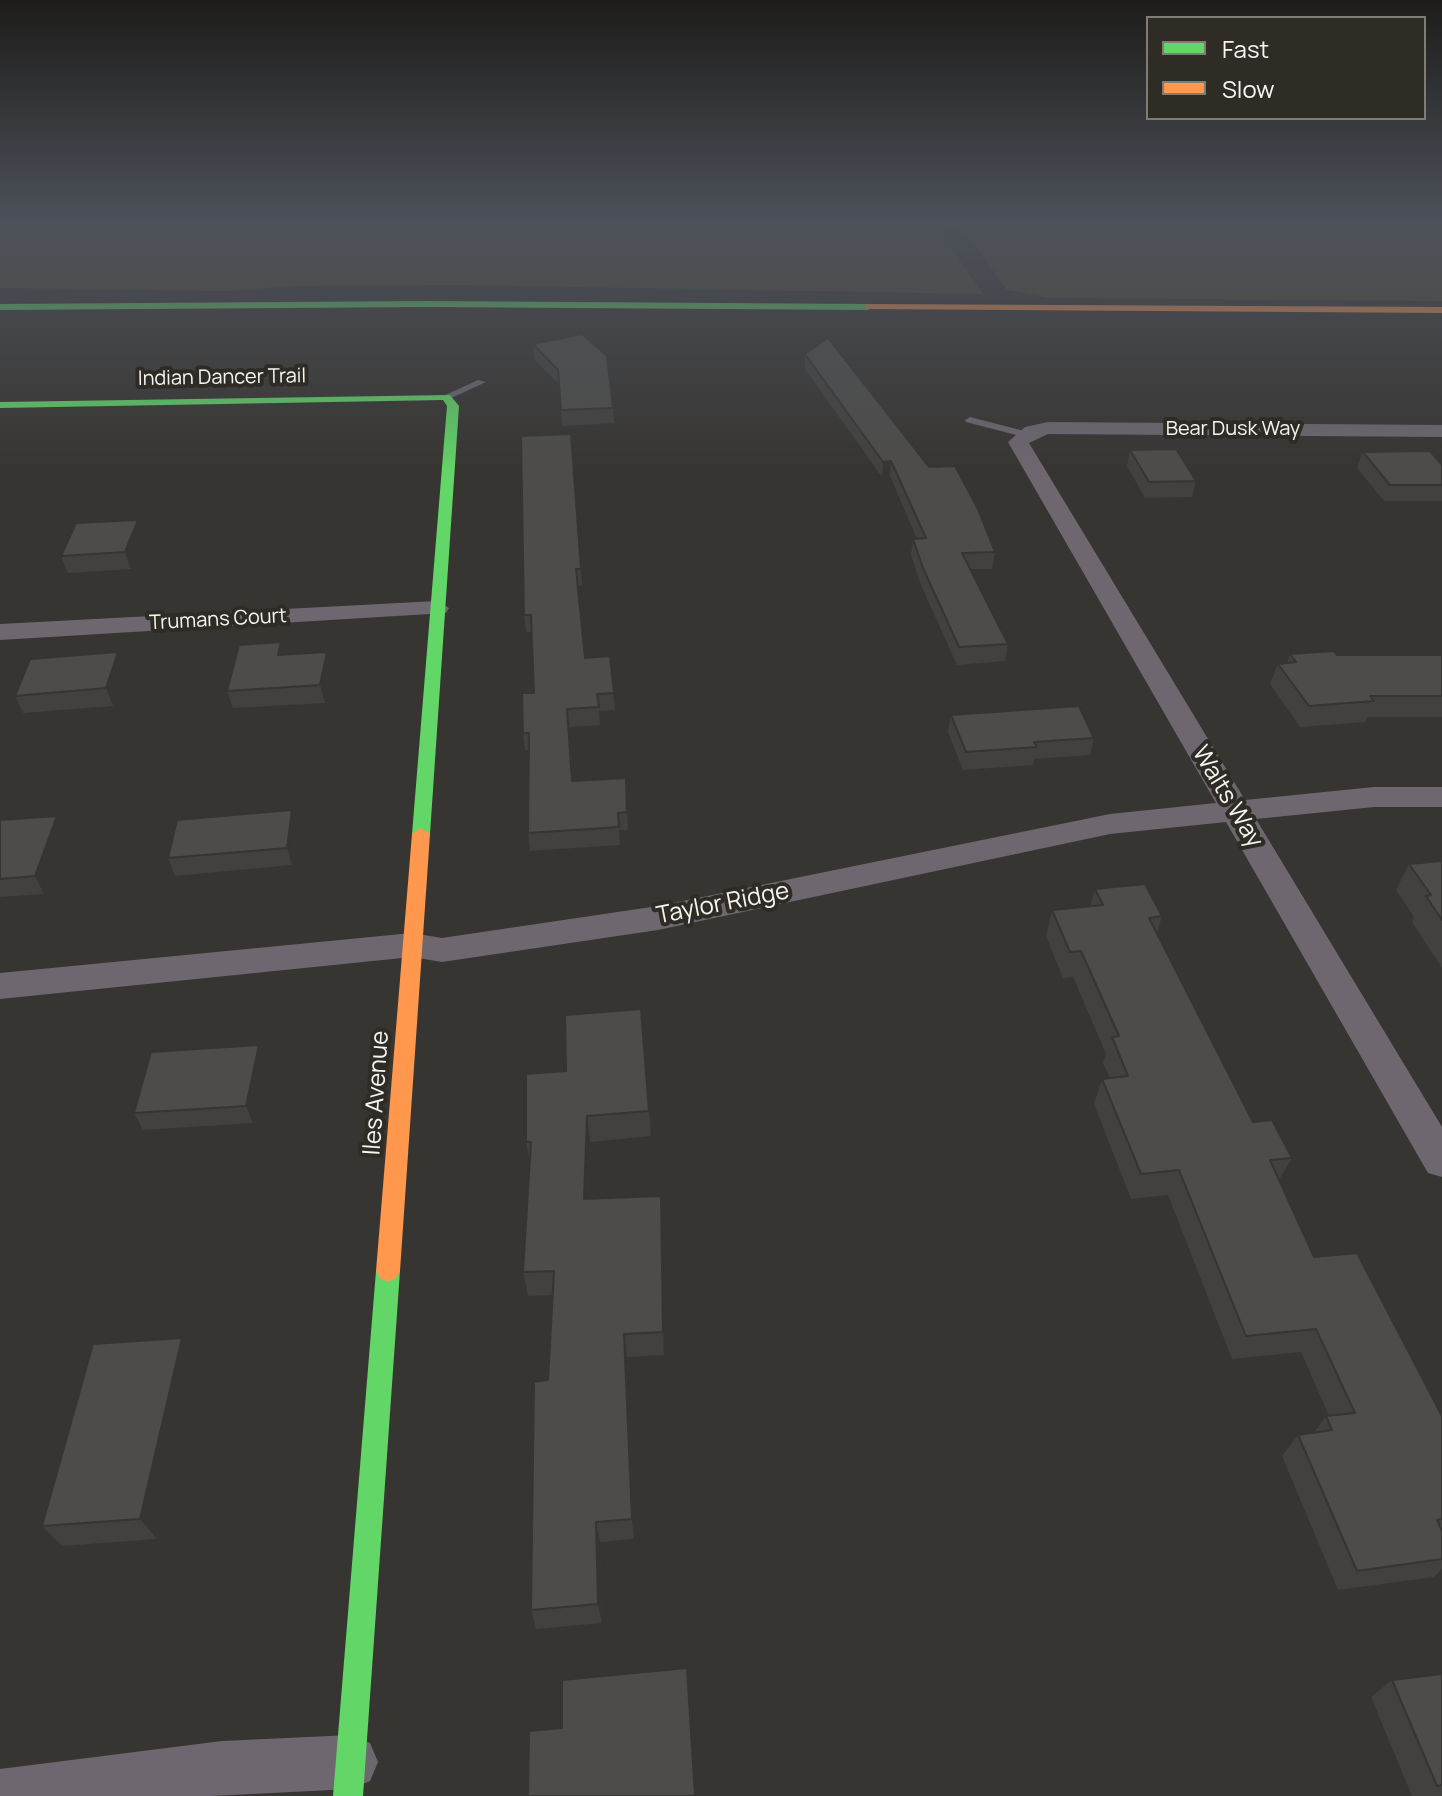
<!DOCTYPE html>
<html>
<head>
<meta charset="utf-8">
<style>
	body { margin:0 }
	#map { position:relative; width:1442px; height:1796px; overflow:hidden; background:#373531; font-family:Manrope,sans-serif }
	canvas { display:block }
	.legend { position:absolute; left:1146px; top:16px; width:280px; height:104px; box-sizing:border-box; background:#2f2c25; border:2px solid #7f7c76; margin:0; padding:10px 14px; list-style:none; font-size:24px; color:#f7f5f0 }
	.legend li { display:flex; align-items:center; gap:16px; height:40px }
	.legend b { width:40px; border:2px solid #7f7c76 }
</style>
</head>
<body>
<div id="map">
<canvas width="1442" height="1796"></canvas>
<ul class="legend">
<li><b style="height:10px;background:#63d668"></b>Fast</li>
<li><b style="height:10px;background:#ff974d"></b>Slow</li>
</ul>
</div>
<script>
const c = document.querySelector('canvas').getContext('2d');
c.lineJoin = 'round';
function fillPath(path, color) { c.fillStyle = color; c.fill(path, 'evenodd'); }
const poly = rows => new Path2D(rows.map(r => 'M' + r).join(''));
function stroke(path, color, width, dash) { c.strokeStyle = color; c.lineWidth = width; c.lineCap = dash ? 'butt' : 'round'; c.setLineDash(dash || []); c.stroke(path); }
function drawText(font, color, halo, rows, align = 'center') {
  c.font = font + ' Manrope,sans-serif'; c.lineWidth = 8; c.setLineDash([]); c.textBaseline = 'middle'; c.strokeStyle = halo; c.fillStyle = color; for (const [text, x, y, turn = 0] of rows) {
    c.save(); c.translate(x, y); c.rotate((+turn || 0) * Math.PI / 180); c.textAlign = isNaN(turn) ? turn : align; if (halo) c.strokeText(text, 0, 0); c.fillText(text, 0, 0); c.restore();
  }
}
const green = poly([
	[0,225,936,225,983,294,460,285,295,286,228,291,0,288],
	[960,225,1442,225,1442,301,1049,298,1007,290]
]);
const lane = poly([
	[478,380,486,382,449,399,441,397,478,380],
	[970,417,1028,432,1029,434,1024,437,966,422,965,420,970,417]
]);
const street = poly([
	[1048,422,1442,425,1442,437,1048,434,1029,443,1245,800,1374,787,1442,787,1442,807,1374,807,1256,819,1442,1127,1442,1177,1428,1173,1226,822,1110,834,658,930,442,962,412,957,0,999,0,973,412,933,442,938,658,906,1110,814,1216,803,1008,442,1025,427,1048,422],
	[437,601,449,608,446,613,0,640,0,624,437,601],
	[351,1735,370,1743,378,1762,370,1781,351,1789,211,1796,0,1796,0,1769,222,1741,351,1735]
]);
const fast = poly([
	[427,301,868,304,873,307,868,310,427,307,0,310,0,304,427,301],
	[450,395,459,406,430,834,421,840,412,834,447,406,443,400,0,408,0,402,450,395],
	[388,1260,396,1264,400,1271,363,1796,333,1796,376,1271,380,1264,388,1260]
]);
const slow = poly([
	[868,304,1442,307,1442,313,865,309,865,305,868,304],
	[421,828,430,834,400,1271,396,1278,388,1282,380,1278,376,1271,412,834,421,828]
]);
const wall = poly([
	[533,344,613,408,614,423,562,426,559,384,534,359],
	[805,354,995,552,992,569,970,569,1008,644,1005,661,957,665,921,585,911,555,913,539,917,539,890,476,882,477,805,369],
	[571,434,582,585,578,586,585,658,610,656,615,710,599,711,600,725,569,727,573,781,626,778,628,830,619,830,620,845,530,851,528,833,529,750,525,750,523,733,534,693,532,632,526,632,524,615],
	[1130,450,1196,481,1192,497,1145,498,1127,466],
	[1363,452,1442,465,1442,501,1384,501,1357,468],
	[143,536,131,569,68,573,61,556],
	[118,652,124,669,113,706,23,713,15,696],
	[1290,654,1442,655,1442,717,1367,717,1365,722,1300,727,1270,684,1278,664,1287,663],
	[284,655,331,669,325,703,233,708,227,691],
	[951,715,1094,738,1090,755,1034,759,1033,765,963,770,948,732],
	[292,810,298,828,292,865,175,876,168,858],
	[0,820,65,834,44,894,0,897],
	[1442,861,1442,968,1412,922,1414,917,1396,890,1409,864],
	[1095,889,1162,916,1157,933,1253,1122,1292,1158,1279,1180,1314,1257,1442,1416,1442,1569,1434,1577,1338,1590,1282,1456,1298,1435,1314,1432,1326,1416,1329,1416,1301,1352,1232,1359,1168,1195,1131,1199,1094,1104,1102,1079,1110,1078,1103,1063,1106,1054,1073,977,1063,978,1046,936,1052,910,1090,907],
	[641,1009,651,1136,590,1142,588,1199,662,1221,664,1355,627,1357,634,1539,600,1542,602,1623,536,1629,531,1610,548,1380,553,1295,528,1296,523,1272,530,1161,526,1142,566,1071],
	[259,1045,266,1063,253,1123,143,1130,134,1113],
	[182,1338,196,1361,157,1539,62,1546,42,1526],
	[1442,1674,1442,1796,1412,1796,1371,1697,1392,1680]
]);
const shadedWall = poly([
	[891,461,890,476,882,477,883,462],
	[138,520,143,536,131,569,125,552],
	[281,642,285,660,278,655],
	[118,652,124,669,113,706,106,688],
	[327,652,331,669,325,703,320,685],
	[292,810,298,828,292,865,287,848],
	[57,816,65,834,44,894,35,876],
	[259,1045,266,1063,253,1123,246,1106],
	[587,1116,590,1142,587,1224,584,1199],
	[661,1196,662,1221,664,1355,663,1332],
	[624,1334,627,1357,634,1539,632,1519],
	[182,1338,196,1361,157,1539,140,1519],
	[596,1522,600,1542,602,1623,598,1604]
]);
const building = poly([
	[582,334,607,356,613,408,561,410,558,370,533,344,582,334],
	[828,338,929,467,955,466,978,509,995,552,962,553,1008,644,959,647,923,568,913,539,926,538,891,461,883,462,805,354,828,338],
	[571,434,581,569,576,569,585,658,610,656,614,693,597,694,599,707,567,709,572,781,626,778,627,812,618,813,619,827,528,833,529,733,523,733,522,693,534,693,531,615,524,615,521,436,571,434],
	[1176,449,1196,481,1149,482,1130,450,1176,449],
	[1430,451,1442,465,1442,485,1390,485,1363,452,1430,451],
	[138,520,125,552,61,556,76,523,138,520],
	[281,642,278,655,327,652,320,685,227,691,239,645,281,642],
	[1334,651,1337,655,1442,655,1442,696,1370,696,1374,701,1309,706,1278,664,1296,662,1290,654,1334,651],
	[118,652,106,688,15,696,30,659,118,652],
	[1079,706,1094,738,1034,742,1037,747,966,752,951,715,1079,706],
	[292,810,287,848,168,858,177,820,292,810],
	[57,816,35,876,0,879,0,820,57,816],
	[1442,861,1442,920,1426,896,1431,895,1409,864,1442,861],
	[1145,884,1162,916,1149,918,1253,1122,1272,1120,1292,1158,1270,1160,1314,1257,1357,1253,1442,1416,1442,1519,1437,1520,1442,1531,1442,1559,1357,1571,1298,1435,1332,1430,1326,1416,1355,1413,1316,1329,1246,1336,1179,1170,1141,1174,1102,1079,1128,1076,1112,1037,1119,1036,1081,951,1070,952,1052,910,1103,905,1095,889,1145,884],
	[641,1009,649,1111,587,1116,584,1199,661,1196,663,1332,624,1334,632,1519,596,1522,598,1604,531,1610,534,1382,548,1380,554,1271,523,1272,531,1142,526,1142,526,1074,566,1071,565,1015,641,1009],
	[259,1045,246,1106,134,1113,151,1052,259,1045],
	[182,1338,140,1519,42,1526,93,1344,182,1338],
	[687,1668,695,1796,528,1796,529,1731,562,1728,562,1680,687,1668],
	[1442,1674,1442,1785,1437,1786,1392,1680,1442,1674]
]);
const farStreetnames = [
	["Indian Dancer Trail",222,378,-1],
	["Bear Dusk Way",1233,429],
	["Trumans Court",218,620,-3]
];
const streetNames = [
	["Walts Way",1227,797,59],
	["Taylor Ridge",723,904,-11],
	["Iles Avenue",377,1093,-86]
];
fillPath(green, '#4e4530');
fillPath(lane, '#6f676f');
fillPath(street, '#6f676f');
fillPath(fast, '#63d668');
fillPath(slow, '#ff974d');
fillPath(wall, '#42413f');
fillPath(shadedWall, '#363533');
fillPath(building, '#4d4c49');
stroke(building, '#363533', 2);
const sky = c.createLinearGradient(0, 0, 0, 476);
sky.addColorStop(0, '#1e1d1b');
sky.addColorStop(0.47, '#4d515a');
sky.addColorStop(1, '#4d515a00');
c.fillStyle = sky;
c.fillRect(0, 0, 1442, 476);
drawText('20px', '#f7f5f0', '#2f2c25', farStreetnames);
drawText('24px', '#f7f5f0', '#2f2c25', streetNames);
</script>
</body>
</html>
